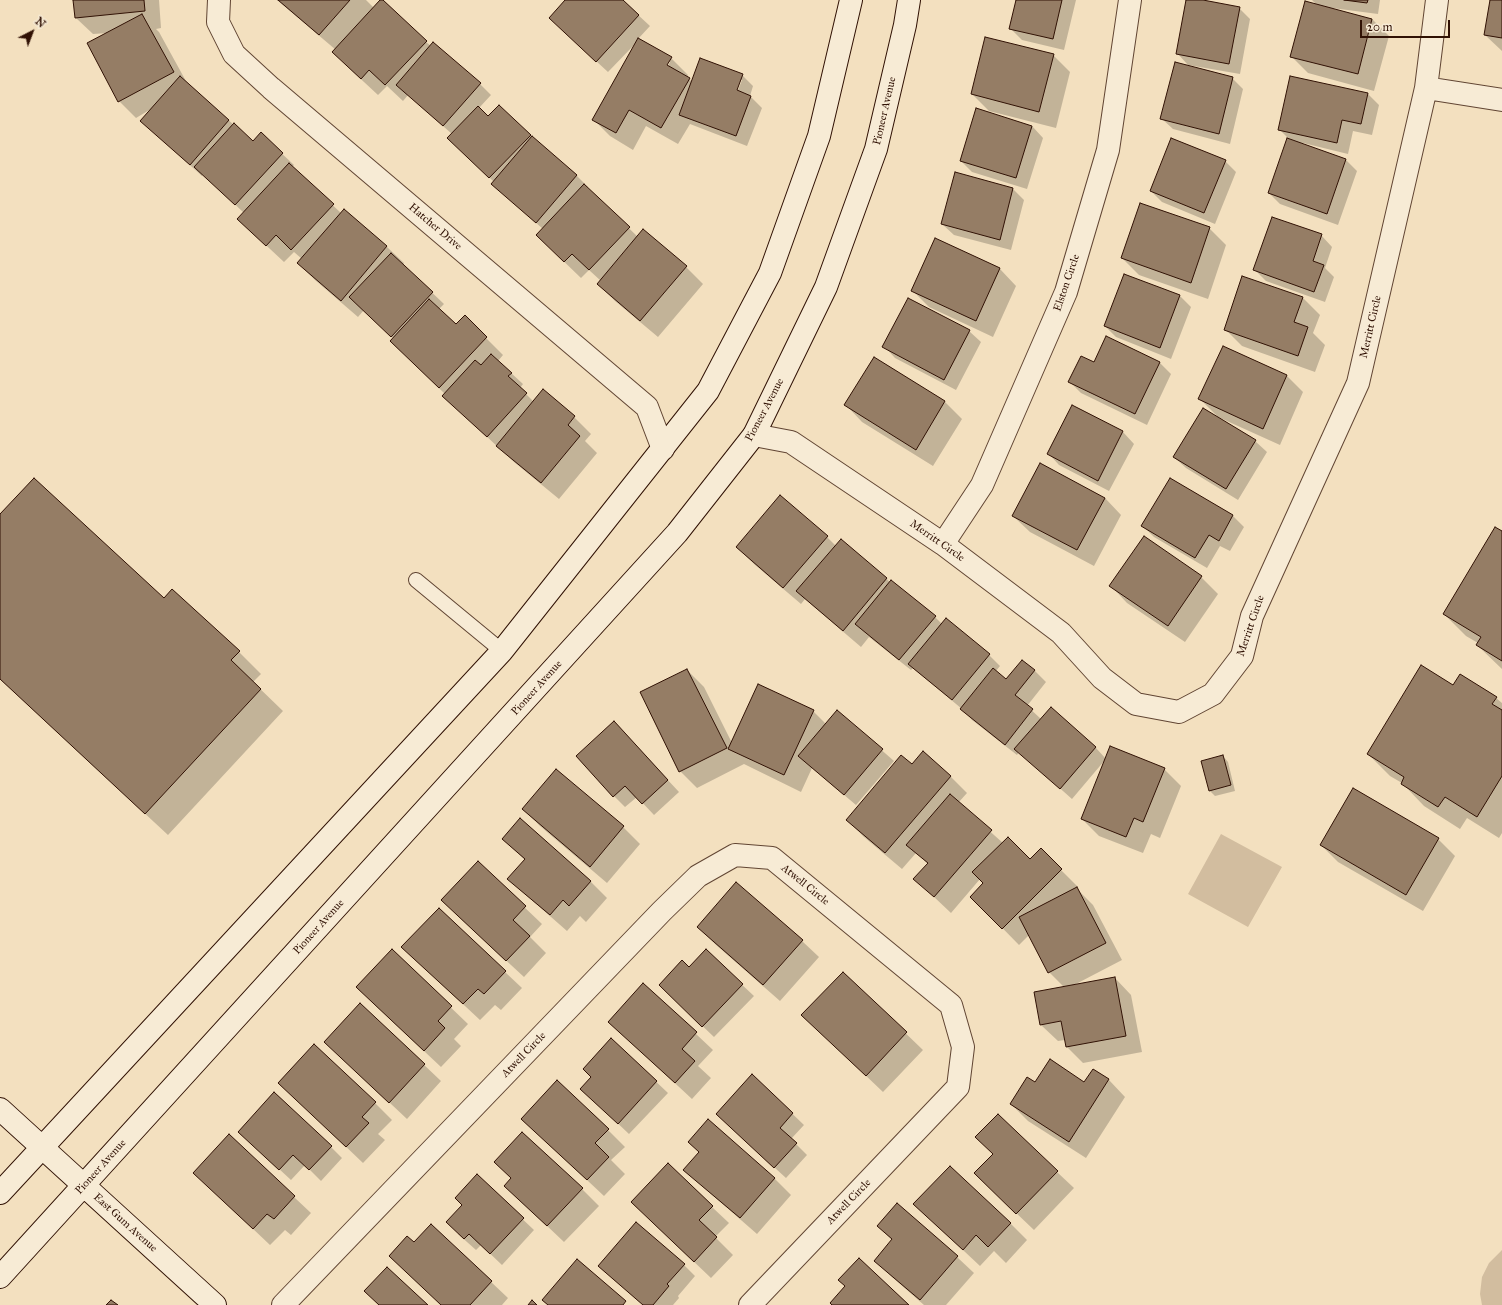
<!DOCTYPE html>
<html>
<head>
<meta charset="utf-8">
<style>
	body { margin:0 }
	#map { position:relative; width:1502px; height:1305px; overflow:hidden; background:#f3e0bf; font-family:"IM FELL Great Primer",serif }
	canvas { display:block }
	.north { position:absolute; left:12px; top:12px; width:40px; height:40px; -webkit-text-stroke:3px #f7ebd5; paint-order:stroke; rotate:42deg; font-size:11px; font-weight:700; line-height:16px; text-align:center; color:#301104 }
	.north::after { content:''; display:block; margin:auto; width:14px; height:18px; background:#301104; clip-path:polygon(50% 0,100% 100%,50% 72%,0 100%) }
	.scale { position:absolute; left:1360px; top:20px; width:90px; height:18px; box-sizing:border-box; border:2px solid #301104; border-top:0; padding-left:5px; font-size:12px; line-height:14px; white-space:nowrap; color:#301104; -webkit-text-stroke:3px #f7ebd5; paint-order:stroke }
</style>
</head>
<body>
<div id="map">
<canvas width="1502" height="1305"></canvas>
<div class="north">N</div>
<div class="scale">20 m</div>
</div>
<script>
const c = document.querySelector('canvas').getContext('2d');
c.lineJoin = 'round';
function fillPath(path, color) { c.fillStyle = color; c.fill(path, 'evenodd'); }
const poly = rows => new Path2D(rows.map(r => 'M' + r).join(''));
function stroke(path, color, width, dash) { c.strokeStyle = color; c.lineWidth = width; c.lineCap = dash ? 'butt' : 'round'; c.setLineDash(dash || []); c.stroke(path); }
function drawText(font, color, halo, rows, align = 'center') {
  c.font = font + ' "IM FELL Great Primer",serif'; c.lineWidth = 4; c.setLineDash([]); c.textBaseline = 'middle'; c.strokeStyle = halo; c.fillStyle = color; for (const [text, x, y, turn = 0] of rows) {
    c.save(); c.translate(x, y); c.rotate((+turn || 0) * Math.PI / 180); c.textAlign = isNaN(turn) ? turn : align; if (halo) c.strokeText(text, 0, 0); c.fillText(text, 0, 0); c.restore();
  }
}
const green = poly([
	[1221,834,1282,867,1248,927,1188,894],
	[1502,1250,1502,1305,1482,1305,1480,1294,1482,1277,1489,1263]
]);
const shadow = poly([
	[74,0,159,0,161,28,156,29,159,32,187,83,253,142,261,134,294,165,292,167,341,213,344,210,387,247,404,263,403,265,444,304,439,309,456,326,465,317,503,355,498,361,523,384,520,388,534,402,543,391,574,417,591,434,585,441,597,453,559,499,514,462,455,407,445,394,408,358,393,338,364,310,358,317,315,280,298,263,302,259,294,252,284,262,255,235,244,213,203,174,202,176,141,121,151,109,136,118,119,101,108,33,93,34,76,18],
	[277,0,366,0,374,8,426,42,480,84,491,95,479,108,488,117,499,106,535,140,577,176,588,187,587,188,638,237,643,231,686,267,703,284,658,337,615,301,598,284,601,281,589,270,581,278,554,252,543,229,492,184,494,182,460,149,452,134,408,95,403,101,387,86,378,95,350,69,336,50],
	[566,0,622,0,650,26,638,39,671,58,688,75,687,77,692,82,742,75,753,86,750,96,762,108,747,146,690,124,678,144,646,126,633,150,610,136,593,119,635,44,608,72,561,29],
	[668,62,670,62,666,70,664,69],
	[740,80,742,80,736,95,734,95],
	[1017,0,1076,0,1064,50,1022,40,1011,29],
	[1187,0,1198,0,1239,8,1250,19,1240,74,1188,65,1177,53],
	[1312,0,1380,0,1378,14,1332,8,1332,9,1372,19,1389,36,1374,91,1308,73,1291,56,1317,5],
	[1491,0,1502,0,1502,51,1485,35],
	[1053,55,1070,72,1056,128,989,111,972,94],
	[1232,78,1243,89,1230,144,1173,129,1161,118],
	[1368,94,1379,105,1372,135,1353,131,1348,154,1303,143,1303,145,1346,160,1357,171,1338,225,1280,204,1269,193,1288,138,1279,129],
	[1032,126,1043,138,1027,189,972,172,961,161],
	[1225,161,1236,172,1215,224,1162,202,1151,191],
	[956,173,1013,189,1024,200,1011,250,954,235,942,224],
	[1209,228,1226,245,1208,299,1139,275,1122,258],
	[1321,235,1332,247,1325,268,1334,277,1325,302,1266,281,1254,269],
	[936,239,1000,269,1016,286,993,337,929,307,912,290],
	[1125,275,1180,296,1191,307,1171,359,1116,337,1105,326],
	[1243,277,1303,298,1320,315,1313,333,1325,345,1315,372,1242,346,1225,329],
	[909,299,969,331,981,342,956,390,895,358,884,346],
	[1107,337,1160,363,1171,374,1147,425,1081,393,1070,382,1094,363],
	[874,359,945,402,962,419,933,466,862,422,846,405],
	[1287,376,1303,392,1280,445,1218,417,1218,418,1255,441,1267,452,1238,500,1186,468,1174,457,1218,417,1200,399],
	[1073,406,1123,432,1134,444,1109,491,1059,465,1048,453],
	[1170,479,1233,516,1244,527,1230,551,1220,546,1207,568,1154,537,1143,526],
	[1105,498,1121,515,1094,566,1030,532,1013,516],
	[0,516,164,599,239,652,261,674,253,682,283,711,168,835,0,679],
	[1502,532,1502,669,1477,645,1478,643,1466,636,1444,614],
	[827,537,836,546,841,540,890,582,935,617,942,624,989,655,1000,666,995,672,1006,681,1022,661,1035,671,1046,682,1027,706,1041,719,1096,748,1106,759,1164,769,1181,786,1160,838,1151,834,1143,853,1099,836,1082,819,1105,760,1072,799,1019,752,1017,755,972,720,962,709,913,668,911,670,869,637,861,647,805,599,801,604,754,564,737,547],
	[1144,538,1201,577,1218,594,1185,642,1127,603,1111,586],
	[687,670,704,687,732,743,813,711,826,724,837,711,894,761,856,805,812,768,801,792,744,764,697,788,680,771],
	[1453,687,1496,698,1502,703,1502,833,1499,838,1467,818,1460,829,1424,806,1402,783,1390,776,1368,754],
	[625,734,679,792,654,815,637,797,625,807,614,796],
	[1223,756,1228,762,1235,791,1215,796,1210,791],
	[912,766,950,776,967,793,958,803,1003,843,1030,861,1041,850,1078,887,1076,888,1093,905,1122,960,1074,985,1115,978,1131,995,1142,1052,1083,1063,1066,1046,1065,1040,1058,1041,1041,1025,1064,987,1049,972,1030,934,1019,945,972,897,984,883,980,879,951,913,915,879,928,864,916,853,902,869,864,837,847,820],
	[556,770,623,827,640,844,607,883,540,826,523,809],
	[1353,790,1438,839,1455,856,1423,911,1338,862,1321,845],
	[503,839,590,881,607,898,586,922,580,916,567,931,526,895,509,879,525,860],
	[478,863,542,924,530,937,546,953,524,977,459,917],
	[698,927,802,941,819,957,780,1001,715,944],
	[392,951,468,1024,454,1039,461,1046,441,1067,374,1004],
	[706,951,754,996,714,1037,671,996,689,968],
	[420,964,505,972,522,988,501,1010,495,1005,480,1020],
	[843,973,923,1050,883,1092,820,1032],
	[643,984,713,1050,698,1066,711,1078,692,1099,609,1022],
	[360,1004,441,1081,407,1119,325,1042],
	[611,1039,668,1093,629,1134,593,1100,592,1077],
	[1093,1070,1109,1080,1125,1097,1086,1158,1028,1121,1011,1104,1035,1083,1084,1083],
	[752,1075,804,1125,791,1139,807,1155,786,1178,728,1125],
	[296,1099,375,1103,392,1120,378,1134,385,1140,363,1163],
	[608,1130,625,1147,611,1160,625,1174,604,1196,539,1135],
	[229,1136,311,1213,291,1235,285,1230,270,1245,194,1173],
	[251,1143,331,1147,342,1158,321,1181,305,1165,291,1180],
	[685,1170,774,1178,791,1195,757,1234,702,1186],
	[1057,1172,1074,1188,1034,1230,992,1190],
	[477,1176,534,1230,502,1265,481,1245,476,1250,458,1234,463,1205],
	[505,1186,582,1189,599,1206,564,1242],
	[712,1207,729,1223,715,1237,733,1255,711,1278,649,1219],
	[932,1221,1010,1223,1027,1240,1006,1263,994,1251,980,1266],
	[431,1225,508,1298,502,1305,442,1305,414,1244],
	[878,1226,957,1257,974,1273,946,1305,924,1305,892,1277,875,1260,892,1240],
	[684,1265,695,1276,678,1296,679,1298,673,1305,643,1305,599,1266]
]);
const building = poly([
	[73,0,144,0,145,11,75,18,73,0],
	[278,0,350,0,319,35,278,0],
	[380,0,383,0,427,41,385,85,369,70,361,79,332,52,380,0],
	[565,0,623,0,639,15,596,62,549,18,565,0],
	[1016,0,1062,0,1053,39,1009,29,1016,0],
	[1186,0,1203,0,1240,7,1229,64,1176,54,1186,0],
	[1344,0,1368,0,1367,3,1344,0],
	[1490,0,1502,0,1502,38,1484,35,1490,0],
	[1305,1,1372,19,1358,74,1290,57,1305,1],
	[142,14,174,72,118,102,87,43,142,14],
	[985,37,1054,54,1039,112,971,94,985,37],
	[638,38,672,57,667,65,690,78,661,128,629,110,616,133,592,120,638,38],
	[433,42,481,83,443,126,396,85,433,42],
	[700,58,743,74,737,90,751,96,736,136,679,115,700,58],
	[1175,62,1233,77,1219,134,1160,119,1175,62],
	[180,76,229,120,190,165,140,121,180,76],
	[1290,76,1368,93,1361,124,1342,120,1337,143,1278,130,1290,76],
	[499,105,531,135,489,178,447,138,478,106,488,116,499,105],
	[976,108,1032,126,1016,178,960,161,976,108],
	[234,123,253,141,261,132,283,153,235,205,194,167,234,123],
	[532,136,577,175,536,223,491,184,532,136],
	[1171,138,1226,160,1204,213,1150,191,1171,138],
	[1287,138,1346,159,1327,214,1268,193,1287,138],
	[289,163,334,204,291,250,276,235,266,246,237,219,289,163],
	[955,172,1013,188,1000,240,941,224,955,172],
	[584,184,630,227,589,270,572,254,564,262,536,235,584,184],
	[1140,203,1210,227,1191,283,1121,258,1140,203],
	[344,209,387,246,341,301,297,263,344,209],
	[1272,217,1322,234,1313,261,1324,265,1314,292,1253,270,1272,217],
	[643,229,687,266,640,321,597,284,643,229],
	[935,238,1000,268,976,321,911,291,935,238],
	[391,253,433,292,391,337,349,297,391,253],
	[1124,274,1180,295,1160,348,1104,326,1124,274],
	[1242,276,1303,297,1294,322,1308,327,1298,356,1224,330,1242,276],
	[908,298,970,330,944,380,882,347,908,298],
	[429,299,456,324,465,315,487,337,439,388,390,341,429,299],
	[1106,336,1160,362,1135,414,1068,382,1081,356,1094,362,1106,336],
	[1223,346,1287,375,1263,429,1198,399,1223,346],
	[491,354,512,373,508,376,527,393,487,437,442,396,475,360,481,365,491,354],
	[874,357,945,401,916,450,844,405,874,357],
	[543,389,575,416,568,425,580,436,541,483,496,446,543,389],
	[1072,405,1123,431,1098,481,1047,454,1072,405],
	[1203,408,1256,440,1226,489,1173,457,1203,408],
	[1040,463,1105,498,1077,550,1012,516,1040,463],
	[34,478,164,598,172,589,240,651,231,660,261,689,145,814,0,679,0,514,34,478],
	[1170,478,1233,515,1219,541,1209,535,1195,558,1141,526,1170,478],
	[780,495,828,536,783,588,736,547,780,495],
	[1495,527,1502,531,1502,661,1476,645,1481,637,1443,614,1495,527],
	[1144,536,1202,576,1168,626,1109,586,1144,536],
	[841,539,887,578,843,631,796,591,841,539],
	[891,580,936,616,899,660,855,624,891,580],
	[946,618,990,654,952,700,908,664,946,618],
	[1022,660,1035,670,1015,695,1033,709,1005,745,960,709,993,668,1006,679,1022,660],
	[1421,665,1453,685,1460,674,1497,697,1492,704,1502,710,1502,776,1477,817,1445,797,1438,807,1401,784,1404,777,1367,754,1421,665],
	[687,669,727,748,679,772,640,692,687,669],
	[758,684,814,710,784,775,728,749,758,684],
	[1051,707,1096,747,1060,789,1014,749,1051,707],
	[837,710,883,749,844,795,798,756,837,710],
	[614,721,668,780,642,804,625,786,613,797,576,756,614,721],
	[1110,746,1165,768,1143,822,1134,818,1126,837,1081,819,1110,746],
	[923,751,951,776,885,853,846,820,901,755,912,764,923,751],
	[1223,755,1231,785,1209,791,1201,761,1223,755],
	[556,769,624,826,590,867,522,809,556,769],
	[1353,788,1439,838,1406,895,1320,845,1353,788],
	[950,794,992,830,934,897,913,879,928,863,906,845,950,794],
	[520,818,591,881,569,906,563,900,550,915,507,879,525,859,502,839,520,818],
	[1008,837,1030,859,1041,848,1062,869,1002,929,970,897,983,883,972,872,1008,837],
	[478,861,526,906,513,920,530,936,506,961,441,900,478,861],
	[736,882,803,940,763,985,697,927,736,882],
	[1077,887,1106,943,1048,973,1019,917,1077,887],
	[439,908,506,971,484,994,478,989,463,1004,401,947,439,908],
	[392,949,452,1006,438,1021,445,1028,424,1051,356,987,392,949],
	[706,949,743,984,702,1027,659,985,682,960,689,967,706,949],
	[843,972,907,1032,866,1076,801,1015,843,972],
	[1115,977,1126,1036,1066,1047,1061,1021,1040,1025,1034,992,1115,977],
	[643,983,697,1032,682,1049,695,1061,675,1083,608,1022,643,983],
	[360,1003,425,1064,389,1103,324,1042,360,1003],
	[611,1038,657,1081,618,1124,580,1089,591,1077,583,1069,611,1038],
	[314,1044,376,1102,362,1117,369,1123,346,1147,278,1083,314,1044],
	[1050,1059,1084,1082,1093,1069,1109,1079,1069,1142,1010,1104,1027,1077,1035,1082,1050,1059],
	[752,1074,793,1113,780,1128,797,1143,774,1168,716,1114,752,1074],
	[557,1080,609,1129,595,1143,609,1157,587,1180,521,1119,557,1080],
	[274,1092,332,1146,309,1170,293,1155,279,1170,238,1132,274,1092],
	[998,1114,1058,1171,1016,1214,974,1173,993,1154,975,1137,998,1114],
	[708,1119,775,1178,740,1218,683,1170,699,1152,688,1142,708,1119],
	[522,1132,583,1188,547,1226,504,1186,511,1178,494,1162,522,1132],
	[229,1134,295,1196,274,1219,267,1214,253,1229,193,1173,229,1134],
	[668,1163,713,1206,699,1220,717,1237,694,1262,631,1202,668,1163],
	[950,1166,1011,1223,988,1247,976,1235,963,1250,913,1204,950,1166],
	[477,1174,524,1218,490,1254,469,1234,464,1239,446,1222,462,1205,455,1198,477,1174],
	[897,1203,958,1256,920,1300,874,1261,892,1239,877,1226,897,1203],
	[636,1222,685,1264,667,1284,669,1286,653,1305,643,1305,598,1266,636,1222],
	[431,1224,492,1281,470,1305,441,1305,389,1256,407,1236,414,1242,431,1224],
	[859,1258,909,1305,832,1305,830,1303,845,1286,838,1280,859,1258],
	[577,1259,626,1301,623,1305,548,1305,542,1300,577,1259],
	[387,1267,428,1305,379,1305,364,1291,387,1267],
	[111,1300,118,1305,106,1305,111,1300],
	[532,1300,537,1305,528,1305,532,1300]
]);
const lane = poly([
	[416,580,502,651]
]);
const street = poly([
	[219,0,218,22,234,54,271,88,647,407,663,449],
	[1426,88,1502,100],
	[754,435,791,442,943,544,1061,633,1102,678,1136,704,1179,712,1213,694,1242,656,1252,616,1358,383,1426,88,1437,0],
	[943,544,982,485,1066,292,1108,150,1130,0],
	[283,1305,662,911,698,876,735,855,772,858,951,1005,963,1047,958,1087,750,1305]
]);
const secondary = poly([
	[0,1109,215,1305],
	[0,1193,502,651,708,391,770,273,819,136,851,0],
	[0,1277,677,533,754,435,826,287,876,149,905,25,909,0]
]);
const streetNames = [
	["Pioneer Avenue",885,111,-77],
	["Hatcher Drive",435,227,40],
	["Elston Circle",1067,283,-71],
	["Merritt Circle",1371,327,-77],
	["Pioneer Avenue",765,410,-62],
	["Merritt Circle",937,541,35],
	["Merritt Circle",1251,626,-71],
	["Pioneer Avenue",537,688,-48],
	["Atwell Circle",805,885,39],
	["Pioneer Avenue",319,927,-48],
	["Atwell Circle",524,1055,-46],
	["Pioneer Avenue",101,1167,-48],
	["Atwell Circle",849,1202,-46],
	["East Gum Avenue",125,1223,42]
];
fillPath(green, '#d2bd9f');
fillPath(shadow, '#0003');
fillPath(building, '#957d65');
stroke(building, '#301104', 1);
stroke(lane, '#614533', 16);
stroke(street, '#614533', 24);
stroke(secondary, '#301104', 24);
stroke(lane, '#f7ebd5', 14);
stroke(street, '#f7ebd5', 22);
stroke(secondary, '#f7ebd5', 22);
drawText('11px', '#301104', '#f7ebd5', streetNames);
</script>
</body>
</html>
